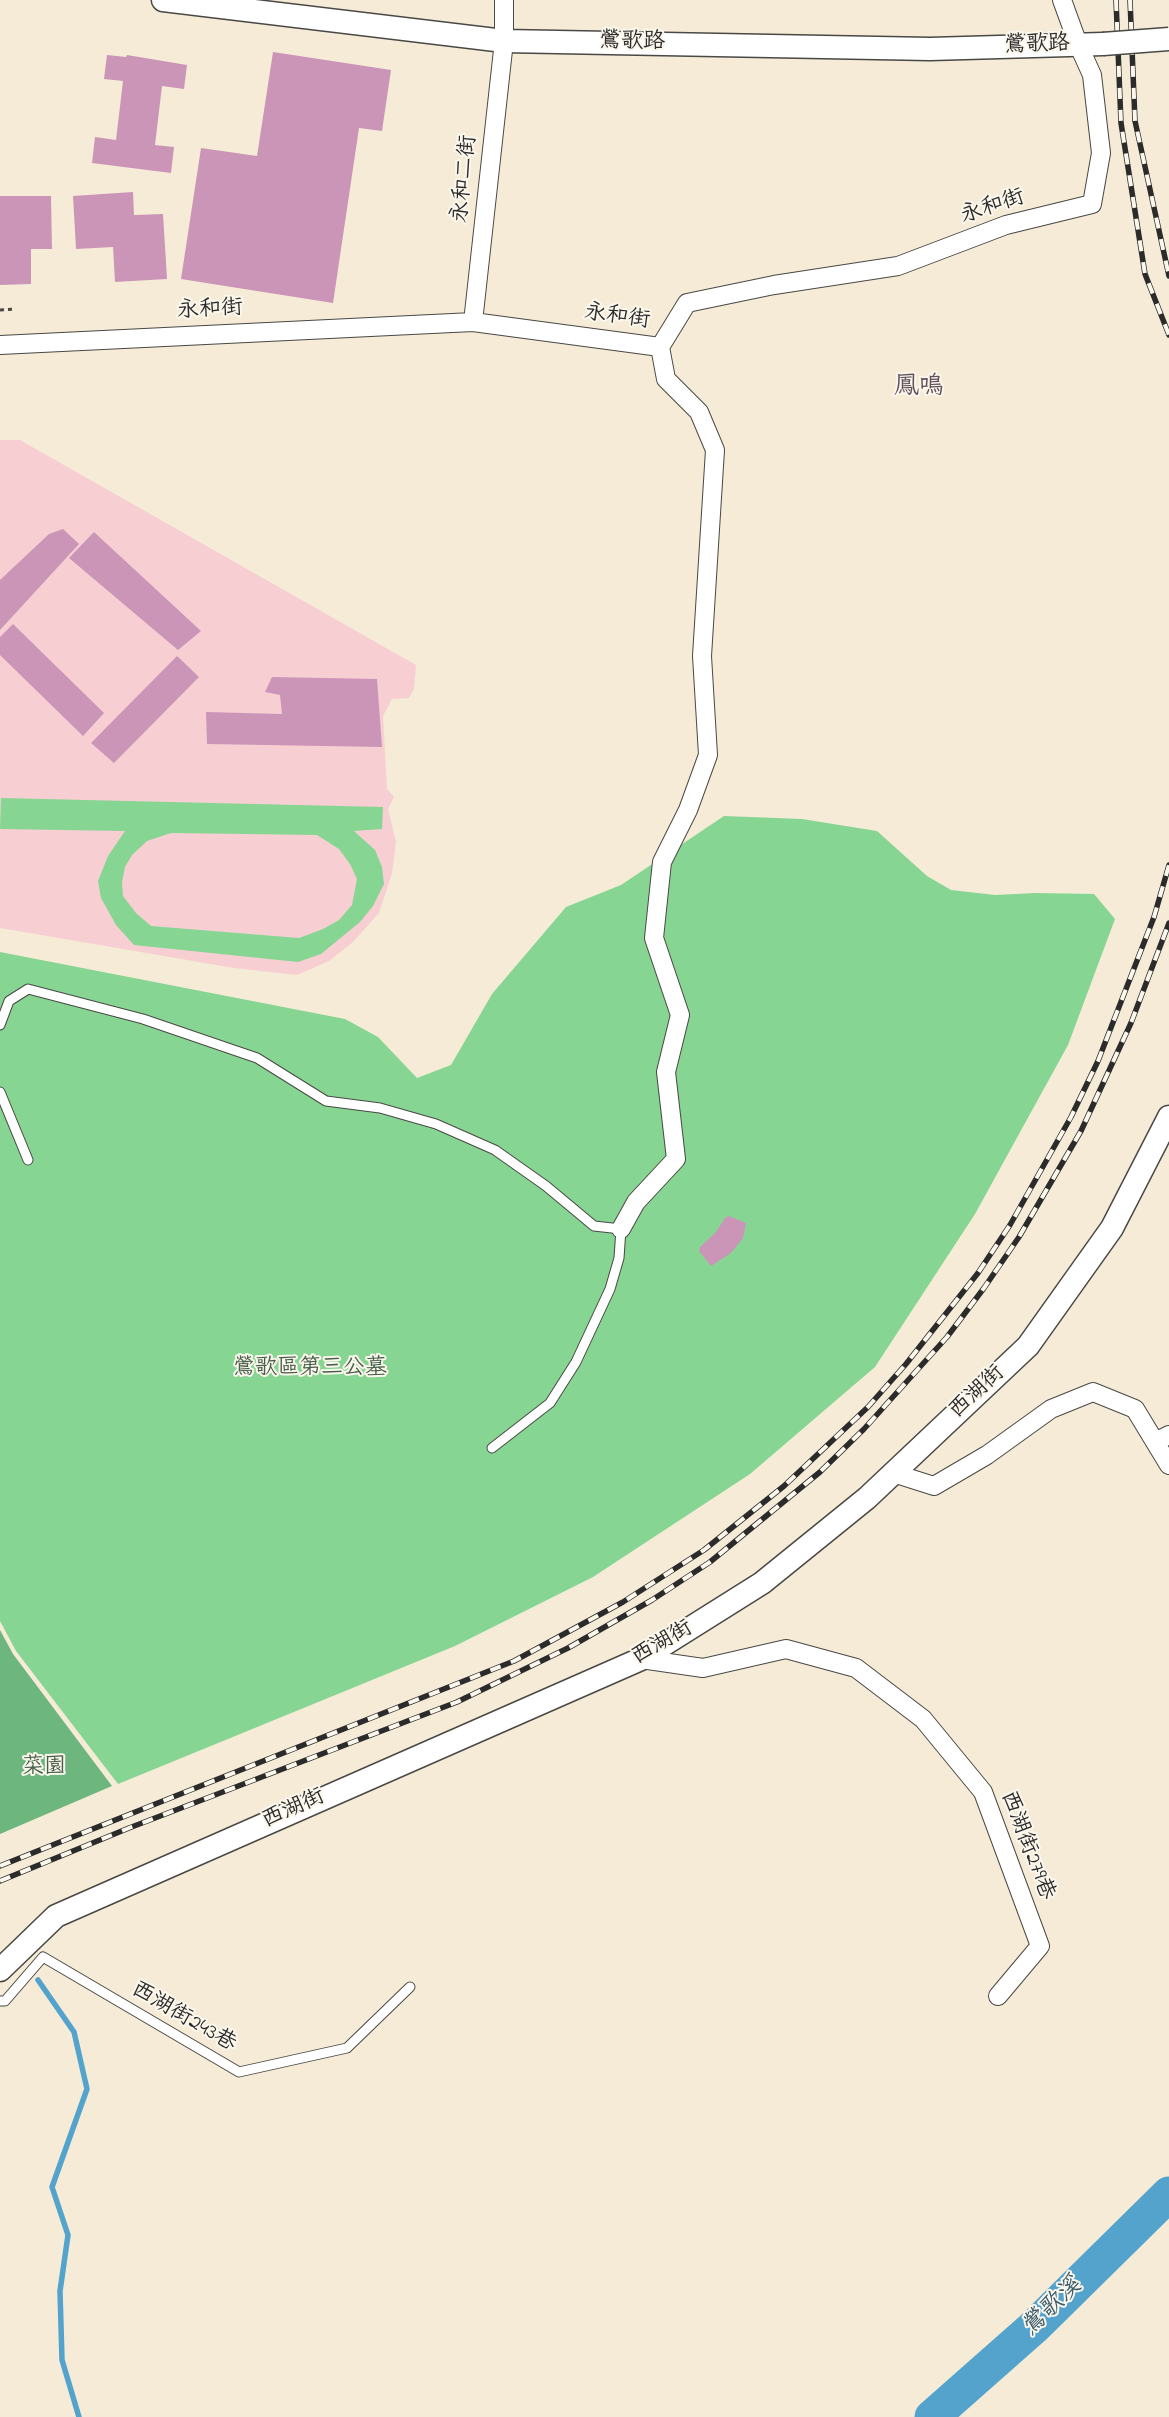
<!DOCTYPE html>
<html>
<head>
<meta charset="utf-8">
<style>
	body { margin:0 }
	canvas { display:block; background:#f5ebd6 }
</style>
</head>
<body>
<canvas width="1169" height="2417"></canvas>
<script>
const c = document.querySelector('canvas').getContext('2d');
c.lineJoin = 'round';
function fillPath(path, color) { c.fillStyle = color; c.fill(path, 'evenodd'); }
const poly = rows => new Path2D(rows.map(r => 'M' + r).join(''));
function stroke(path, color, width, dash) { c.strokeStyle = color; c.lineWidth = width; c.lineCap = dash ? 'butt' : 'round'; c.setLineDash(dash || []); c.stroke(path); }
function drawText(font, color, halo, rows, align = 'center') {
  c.font = font + ' "Indie Flower","LXGW WenKai TC",sans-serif'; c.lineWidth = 4; c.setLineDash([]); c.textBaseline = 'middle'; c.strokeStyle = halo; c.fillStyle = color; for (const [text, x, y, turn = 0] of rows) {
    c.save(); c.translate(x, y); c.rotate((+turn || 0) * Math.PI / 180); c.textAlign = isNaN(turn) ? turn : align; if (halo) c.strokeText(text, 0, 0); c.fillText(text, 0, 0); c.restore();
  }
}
const built = poly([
	[0,440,20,440,416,665,414,689,409,698,392,699,383,716,387,789,394,797,388,809,396,842,392,873,379,913,353,942,329,961,297,975,234,968,0,928]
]);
const green = poly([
	[1,798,383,807,382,829,354,831,375,850,382,867,384,884,373,906,360,922,321,954,298,962,134,945,116,925,101,898,98,881,108,856,125,831,0,829],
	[171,833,317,835,339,849,350,864,357,879,352,905,339,920,323,929,299,938,151,926,136,913,123,896,122,882,125,867,132,855,147,841],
	[724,816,802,819,877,831,927,876,951,890,995,895,1036,893,1094,894,1115,919,1068,1045,975,1214,875,1367,750,1474,593,1577,455,1646,118,1784,16,1651,0,1621,0,952,345,1019,378,1037,417,1078,451,1065,492,994,566,907,621,885]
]);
const forest = poly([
	[0,1630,13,1654,112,1786,0,1834]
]);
const stream = poly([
	[38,1980,74,2032,87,2089,52,2187,68,2235,60,2291,62,2360,79,2417]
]);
const river = poly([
	[932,2417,1034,2327,1169,2194]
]);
const building = poly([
	[273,52,391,70,382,131,359,128,333,303,181,279,201,148,257,156],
	[107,55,126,57,127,55,187,65,184,89,162,86,155,145,174,147,171,173,92,163,95,137,116,140,123,81,104,79],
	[133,192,134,215,163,214,167,279,115,282,113,247,76,249,73,196],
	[0,196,51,196,52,249,31,249,31,284,0,285],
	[63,529,79,544,0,630,0,580,49,534],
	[94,532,201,631,178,650,69,558],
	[13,624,104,713,83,736,0,655,0,637],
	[177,656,199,677,114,763,91,743],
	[272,677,377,679,382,747,207,744,206,712,282,714,280,695,265,692],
	[729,1216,746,1223,743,1238,731,1253,711,1266,699,1251,700,1247,716,1232,725,1218]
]);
const path = poly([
	[0,310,14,309]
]);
const service = poly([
	[0,1025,9,1001,28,989,143,1019,257,1058,326,1101,380,1108,436,1124,495,1150,546,1186,594,1226,621,1229,619,1258,610,1289,576,1362,550,1403,492,1448],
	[0,1092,28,1160],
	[0,2001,5,2001,43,1957,239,2072,347,2048,410,1987]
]);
const minor = poly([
	[473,322,504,41,504,0],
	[0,345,473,322,660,347,687,303,774,285,898,266,1006,225,1092,204,1101,153,1092,75,1078,44,1062,0],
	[621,1229,636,1202,676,1159,666,1072,680,1015,654,938,662,862,688,810,708,755,702,656,715,450,699,412,666,379,660,347],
	[1155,1442,1169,1435],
	[893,1473,934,1486,987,1455,1051,1409,1093,1392,1135,1409,1169,1465],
	[641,1659,703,1668,786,1649,856,1668,923,1719,983,1792,1040,1946,998,1996]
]);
const tertiary = poly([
	[163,0,504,41,930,49,1103,44],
	[0,1970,56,1916,641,1659,762,1583,867,1498,1028,1346,1112,1228,1169,1117]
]);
const rail = poly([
	[1116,0,1121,123,1145,274,1169,335],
	[1130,0,1135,121,1169,276],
	[0,1866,514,1661,623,1602,704,1550,784,1486,868,1407,906,1364,978,1273,1010,1225,1071,1117,1098,1061,1154,917,1169,865],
	[0,1881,129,1828,457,1702,568,1648,652,1600,710,1562,820,1472,864,1429,947,1337,984,1288,1019,1237,1081,1131,1131,1023,1169,923]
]);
const tertiaryBridge = poly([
	[1103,44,1169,39]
]);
const streetNames = [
	["鶯歌路",632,43,1],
	["鶯歌路",1037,46,-2],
	["永和二街",466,179,-84],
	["永和街",993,208,-18],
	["永和街",210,311,-3],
	["永和街",617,318,8],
	["西湖街",978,1393,-43],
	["西湖街",663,1644,-30],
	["西湖街",294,1810,-24],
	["西湖街279巷",1026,1846,69],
	["西湖街243巷",183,2018,30]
];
const parkNames = [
	["鶯歌區第三公墓",310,1369],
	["菜園",44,1768]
];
const waterNames = [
	["鶯歌溪",1053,2308,-44]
];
const quarterNames = [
	["鳳鳴",919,389]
];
fillPath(built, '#f7cfd3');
fillPath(green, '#87d593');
fillPath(forest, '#6db67d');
stroke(stream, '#53a3cd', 5.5);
stroke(river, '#53a3cd', 35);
fillPath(building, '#cb95b8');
stroke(service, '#494845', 11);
stroke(minor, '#494845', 20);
stroke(tertiary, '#494845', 25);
stroke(path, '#494845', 3, [4, 4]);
stroke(service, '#fff', 9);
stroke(minor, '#fff', 18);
stroke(tertiary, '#fff', 22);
stroke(rail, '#2b2b2b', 5.5);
stroke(rail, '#fbf7ec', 4, [11]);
stroke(tertiaryBridge, '#494845', 25, []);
stroke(tertiaryBridge, '#fff', 22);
drawText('22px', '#2b2b2b', '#fbf7ec', streetNames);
drawText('22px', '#475e4a', '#fbf7ec', parkNames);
drawText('italic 24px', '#3b5b6c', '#fbf7ec', waterNames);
drawText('25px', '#63505c', '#fbf7ec', quarterNames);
</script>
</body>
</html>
